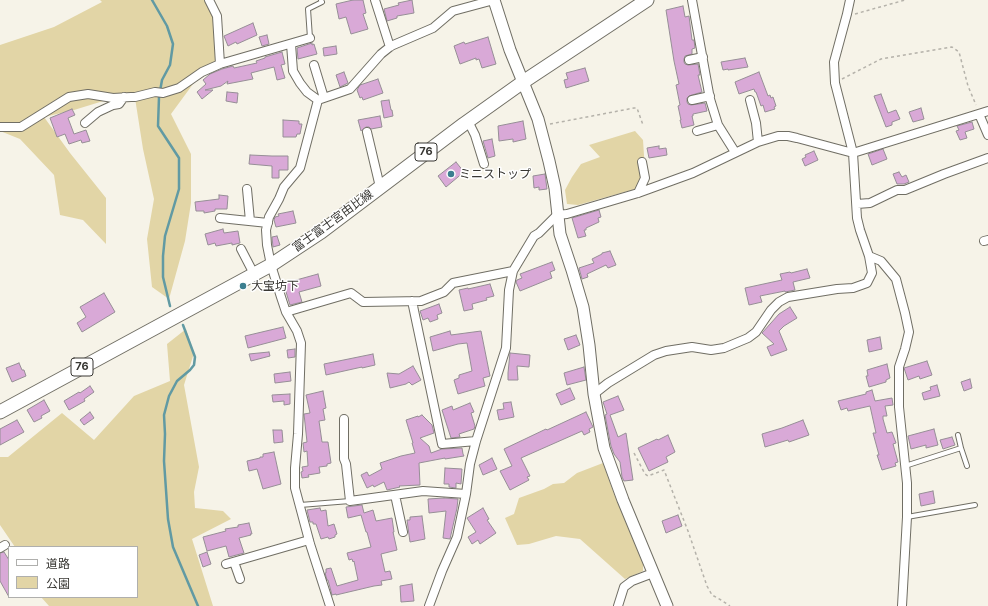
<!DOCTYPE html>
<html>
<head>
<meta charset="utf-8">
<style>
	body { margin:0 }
	#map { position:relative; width:988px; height:606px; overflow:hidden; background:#f6f3e8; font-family:Inter,"Noto Sans JP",sans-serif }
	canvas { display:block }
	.legend { position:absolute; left:8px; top:546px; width:130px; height:52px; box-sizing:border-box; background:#fff; border:1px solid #afafad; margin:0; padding:5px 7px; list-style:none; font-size:12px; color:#383733 }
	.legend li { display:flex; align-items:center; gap:8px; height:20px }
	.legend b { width:20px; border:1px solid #afafad }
</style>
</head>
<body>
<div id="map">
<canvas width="988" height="606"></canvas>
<ul class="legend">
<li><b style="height:5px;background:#fff"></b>道路</li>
<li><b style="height:11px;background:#e2d5a6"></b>公園</li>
</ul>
</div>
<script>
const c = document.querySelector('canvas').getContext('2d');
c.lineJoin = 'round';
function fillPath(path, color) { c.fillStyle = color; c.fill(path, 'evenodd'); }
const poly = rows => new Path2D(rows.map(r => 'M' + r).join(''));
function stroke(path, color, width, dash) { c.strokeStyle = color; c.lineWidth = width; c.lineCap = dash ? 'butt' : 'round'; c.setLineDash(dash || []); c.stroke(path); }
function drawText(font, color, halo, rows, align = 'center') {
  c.font = font + ' Inter,"Noto Sans JP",sans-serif'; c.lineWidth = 3; c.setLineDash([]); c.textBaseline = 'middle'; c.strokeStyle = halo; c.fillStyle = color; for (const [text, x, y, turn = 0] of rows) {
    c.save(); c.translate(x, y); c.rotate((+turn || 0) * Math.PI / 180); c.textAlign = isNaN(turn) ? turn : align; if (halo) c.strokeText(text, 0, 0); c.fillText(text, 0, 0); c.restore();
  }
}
const green = poly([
	[100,0,208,0,215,11,219,61,204,69,171,114,191,154,191,203,185,241,169,299,152,287,147,239,154,199,143,149,135,98,113,98,74,110,44,117,70,153,106,198,106,244,83,220,60,215,54,175,20,139,0,131,0,45,54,27,102,2],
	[635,131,643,140,646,186,578,205,567,204,565,190,572,177,581,164,600,157,589,145],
	[186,329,194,353,184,385,199,467,194,492,195,508,223,511,231,519,192,539,213,606,49,606,41,597,137,597,137,547,15,547,0,525,0,457,8,457,62,413,94,440,134,396,170,381,167,344],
	[603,463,614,494,643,564,643,571,625,579,580,539,556,536,529,544,517,545,505,518,514,514,519,498,544,489,553,484,564,483,577,473]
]);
const stream = poly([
	[152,0,167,26,173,44,170,65,162,80,159,97,158,126,179,158,179,189,165,236,163,256,163,277,170,306],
	[183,325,195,357,194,365,190,370,177,381,169,396,164,415,165,434,164,461,168,519,173,547,198,606]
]);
const building = poly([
	[353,0,363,0,366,13,363,14,368,29,351,34,346,17,339,19,336,4,353,0],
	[412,0,414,13,397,16,397,18,387,21,384,9,399,5,398,3,412,0],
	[683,6,685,17,689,16,692,40,694,40,695,48,692,49,692,54,685,56,684,59,684,62,685,64,688,65,698,64,700,75,698,75,702,92,689,96,687,98,687,102,688,104,691,105,705,103,707,111,693,114,693,116,692,116,694,125,682,128,680,120,681,120,678,106,680,105,676,85,679,84,674,61,666,10,683,6],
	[253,23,257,35,237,44,236,42,228,46,224,36,244,27,253,23],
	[267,35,269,44,262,46,259,37,267,35],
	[488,37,496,64,482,68,479,59,476,60,476,58,460,64,454,46,464,42,465,44,488,37],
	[312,43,312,45,314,44,317,54,298,59,297,48,312,43],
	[336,46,337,54,324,56,323,48,336,46],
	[282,52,285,64,281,65,285,78,277,80,274,67,251,73,253,79,227,84,228,81,221,86,205,90,213,90,202,99,197,92,206,84,203,80,210,74,222,69,233,66,234,68,257,63,256,61,265,58,265,57,282,52],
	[745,58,748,67,728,70,728,69,723,70,721,62,745,58],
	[585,68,589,81,566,88,564,80,568,79,566,73,585,68],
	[344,72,348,83,340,87,336,75,344,72],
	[759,72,768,96,770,95,771,98,773,97,776,106,774,107,775,109,765,112,763,105,761,106,756,92,755,92,754,89,739,94,735,82,759,72],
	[378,79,383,93,363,100,362,97,360,98,357,90,360,85,378,79],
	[227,92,238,93,237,103,226,101,227,92],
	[881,94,888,113,896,110,900,119,892,122,892,125,886,127,874,96,881,94],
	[389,100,391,110,392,110,393,116,384,118,381,101,389,100],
	[921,108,924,119,913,122,909,112,921,108],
	[72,109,75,115,68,118,74,134,86,130,90,141,82,143,81,140,69,144,65,134,57,137,50,118,72,109],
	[380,116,382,127,371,129,369,127,366,127,361,131,358,120,380,116],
	[283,120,299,121,299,124,302,124,300,134,297,134,296,137,283,137,283,120],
	[523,121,526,139,513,142,513,139,499,141,498,126,523,121],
	[972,122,974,129,965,132,967,138,960,140,956,131,959,130,957,126,972,122],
	[492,139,495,156,488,158,483,141,492,139],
	[659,146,659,149,666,148,667,155,649,158,647,148,659,146],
	[883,149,887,159,872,165,868,154,883,149],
	[814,151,818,160,805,166,802,159,806,157,805,155,814,151],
	[250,155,272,156,288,156,288,170,279,170,279,178,272,178,272,166,249,164,250,155],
	[456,162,464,172,446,187,438,176,456,162],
	[899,172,902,177,906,175,909,182,904,184,897,184,893,174,899,172],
	[545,174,547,189,539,190,539,187,534,188,533,176,545,174],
	[219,195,228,196,227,209,215,209,215,211,204,213,204,211,196,211,195,202,219,199,219,195],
	[599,210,601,217,598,218,599,222,586,228,586,230,584,230,586,236,578,238,572,218,599,210],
	[293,211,296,223,276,227,274,220,275,217,279,216,278,214,293,211],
	[223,229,224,233,238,231,240,243,232,245,232,243,216,246,215,243,208,245,205,234,223,229],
	[277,236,280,245,273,247,272,237,277,236],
	[610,251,616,265,608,268,606,265,587,274,588,277,582,279,579,268,594,263,592,259,602,254,602,253,610,251],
	[552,262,555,270,550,272,552,278,520,291,516,282,517,280,522,278,520,274,552,262],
	[807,269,810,278,793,282,795,290,785,292,785,291,760,296,762,302,749,305,745,288,782,280,780,274,790,272,791,273,807,269],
	[318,274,321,286,299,292,302,302,290,305,283,282,289,282,318,274],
	[490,284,494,296,486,298,487,300,472,304,473,309,464,311,459,290,468,288,468,289,490,284],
	[104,293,115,312,82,332,77,323,86,317,80,307,104,293],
	[439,304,442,313,437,315,438,319,430,322,428,318,423,320,420,311,439,304],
	[790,307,797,318,784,326,779,331,787,350,771,356,767,347,774,344,762,333,779,314,790,307],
	[283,327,286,338,248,348,245,336,283,327],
	[450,331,451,335,481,331,490,376,483,378,485,386,458,394,454,380,459,378,459,375,472,371,467,343,458,344,433,351,430,337,450,331],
	[576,335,580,345,568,350,564,339,576,335],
	[880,337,882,349,869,352,867,340,880,337],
	[295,349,295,357,288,358,287,350,295,349],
	[269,352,270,356,251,361,249,354,269,352],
	[510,353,530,355,529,367,517,366,518,380,508,380,508,373,510,353],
	[373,354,375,365,362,368,362,367,326,375,324,364,373,354],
	[927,361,932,375,920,379,919,376,908,380,904,368,927,361],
	[19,363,22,370,24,370,26,376,12,382,6,368,19,363],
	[887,364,890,378,886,380,886,382,869,387,866,376,868,376,867,370,887,364],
	[413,366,421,380,412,385,409,382,406,384,390,388,387,373,399,374,413,366],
	[584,367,586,380,567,385,564,373,584,367],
	[290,372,291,381,275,383,274,374,290,372],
	[970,379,972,388,964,391,961,382,970,379],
	[937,385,940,396,924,400,922,393,931,390,930,387,937,385],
	[90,386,94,392,84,399,85,401,69,410,64,401,79,392,80,393,90,386],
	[570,388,575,399,561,405,556,394,570,388],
	[872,390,875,401,892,398,893,405,885,406,887,416,883,416,883,419,887,433,892,432,896,443,893,444,898,462,895,463,896,466,882,470,877,455,879,455,873,433,876,433,870,406,848,411,847,408,841,410,838,401,866,394,866,392,872,390],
	[323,391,326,408,323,409,325,420,319,421,322,442,328,442,331,463,327,464,327,466,319,467,320,473,308,475,309,477,302,478,301,472,303,471,302,467,308,466,307,451,304,452,303,443,307,442,304,414,310,413,306,395,323,391],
	[290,394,290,404,284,405,284,401,273,402,272,395,290,394],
	[618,396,624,410,610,415,618,437,626,433,633,480,624,481,622,477,620,462,614,454,611,446,605,415,607,414,603,402,618,396],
	[44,400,50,411,41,416,42,418,34,422,27,410,44,400],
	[511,402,514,417,499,420,497,410,504,409,503,403,511,402],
	[470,403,474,412,471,413,475,426,474,429,459,434,460,437,451,438,442,410,452,406,453,410,470,403],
	[90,412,94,418,84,425,80,420,90,412],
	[586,412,593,427,589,429,590,432,584,435,582,431,521,458,530,476,527,477,529,480,510,490,500,471,512,466,504,449,546,429,547,430,586,412],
	[422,415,432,425,434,433,420,438,429,446,431,453,442,449,462,448,463,454,464,456,445,459,445,458,419,463,420,485,399,486,400,487,387,490,384,482,374,487,373,485,367,488,361,475,367,472,369,476,382,469,380,463,401,456,415,453,412,443,413,443,406,420,418,416,418,417,422,415],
	[17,420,24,432,0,445,0,429,17,420],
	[803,420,809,435,789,442,788,440,765,447,762,434,782,428,803,420],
	[934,429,938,445,926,448,926,445,911,449,908,436,934,429],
	[273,430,282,430,283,442,274,443,273,430],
	[668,435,675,452,666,457,668,462,649,471,638,448,657,439,658,440,668,435],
	[952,437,955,445,943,449,940,440,952,437],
	[274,452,281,484,263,489,257,469,249,471,247,461,260,458,260,457,263,457,263,454,274,452],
	[492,458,497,469,483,475,479,465,492,458],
	[445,468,462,469,461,484,456,483,456,488,449,487,449,484,444,484,445,468],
	[933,491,935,503,921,506,919,494,933,491],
	[444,498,458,499,457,508,450,539,443,538,446,511,429,513,428,499,444,498],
	[362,505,364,513,373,510,376,521,392,518,394,532,393,532,397,550,381,554,385,572,390,571,392,579,381,581,382,585,374,586,336,595,336,594,332,595,328,580,327,580,325,573,326,573,326,569,331,568,337,586,358,580,354,561,353,562,352,559,349,560,347,553,371,547,367,532,366,532,361,515,348,518,346,507,362,505],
	[320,508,321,511,326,510,328,526,334,524,337,534,335,535,335,537,329,539,328,537,321,539,316,524,313,524,313,522,310,522,307,510,320,508],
	[483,508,489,519,487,520,496,533,480,544,478,540,472,544,468,537,476,532,467,518,483,508],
	[678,515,682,526,666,533,662,521,678,515],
	[422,516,425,539,410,542,407,520,410,520,410,517,422,516],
	[249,523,252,534,250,534,251,535,239,538,244,553,229,557,226,546,207,551,203,537,226,531,225,529,238,527,238,525,249,523],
	[4,552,9,560,9,597,0,581,0,553,4,552],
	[207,552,211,564,203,567,199,555,207,552],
	[412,584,414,601,401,602,400,586,412,584]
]);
const path = poly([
	[855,14,905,0],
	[842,79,881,59,952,47,959,52,968,86,976,105],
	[550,124,634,108,637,108,643,125],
	[634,453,645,474,648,476,664,470,688,531,707,586,712,595,721,600,730,606]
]);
const service = poly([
	[310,38,308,9,322,2,321,0],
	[961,448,967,466],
	[905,466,961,448,958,435],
	[300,505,350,501],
	[907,517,975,505]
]);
const minor = poly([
	[209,0,217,16,220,64],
	[375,0,390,47],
	[692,0,710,99,718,125,735,152],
	[850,0,847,14,834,62,835,83,853,153,857,218,860,230,869,256,881,261,896,279,905,313,909,332,905,349,899,367,899,407,907,483,907,517,902,606],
	[291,44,293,71,300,83,307,92,318,100],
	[689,60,703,57],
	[314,65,324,98],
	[318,100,300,168,284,187,279,199,269,217,266,230,267,245,271,265,281,297,286,312,297,331,301,343,298,434,295,468,295,488,310,544,330,606],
	[318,100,350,89,381,54,391,46,433,28,453,11,494,0],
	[692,100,710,96],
	[750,100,756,123,758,142],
	[979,114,988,135],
	[468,121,475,135,484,164],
	[85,123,98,112,113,105,119,104,124,97],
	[0,127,21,127,69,97,88,94,113,98,131,97,135,97,155,92,163,93,179,88,202,72,220,64,310,38],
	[697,131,718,125],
	[367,132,380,187],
	[247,189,250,221],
	[638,193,645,178,642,162],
	[857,204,870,203,897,190,905,190,944,174,988,158],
	[220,218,268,223],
	[984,241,988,240],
	[241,249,254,274],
	[412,301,442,444,476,441],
	[286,312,351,293,363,302,421,301,444,292,453,283,513,271],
	[594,394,608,383,654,355,666,351,692,347,711,350,724,348,748,338,756,332,771,310,779,302,788,297,837,289,853,288,867,283,872,273,869,256],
	[344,419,344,459,346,464,350,501,423,491,466,494],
	[395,495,403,532],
	[0,548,5,545],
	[234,562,240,579],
	[226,564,309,540],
	[429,606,442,571,457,537,466,494,470,464,476,441,506,348,509,290,513,271,534,236,539,233,557,215,567,214,638,193,693,173,758,142,778,136,788,136,797,138,853,153,988,111],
	[618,606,624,587,632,581,653,573]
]);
const tertiary = poly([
	[494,0,510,50,538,119,549,161,555,188,560,234,572,270,583,307,589,345,594,394,604,448,623,500,667,606]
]);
const primary = poly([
	[0,412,271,265,321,232,464,124,523,82,647,0]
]);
const markers = [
	[451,174,4,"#3b7e8f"],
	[243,286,4,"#3b7e8f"]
];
const shields = [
	[426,152,22],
	[82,367,22]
];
const shieldNames = [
	["76",426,152],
	["76",82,367]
];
const poiNames = [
	["ミニストップ",459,174],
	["大宝坊下",251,286]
];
const streetNames = [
	["富士富士宮由比線",333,221,-36]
];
fillPath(green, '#e2d5a6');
stroke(stream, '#619aa3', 2.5);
fillPath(building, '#d9a9d7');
stroke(building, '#968e96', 1);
stroke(service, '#706e64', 6);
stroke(minor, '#706e64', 10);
stroke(tertiary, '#706e64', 13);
stroke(primary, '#706e64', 15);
stroke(path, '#b5b2aa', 1.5, [3, 3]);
stroke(service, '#fff', 4);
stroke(minor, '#fff', 8);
stroke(tertiary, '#fff', 11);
stroke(primary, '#fff', 13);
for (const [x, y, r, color] of markers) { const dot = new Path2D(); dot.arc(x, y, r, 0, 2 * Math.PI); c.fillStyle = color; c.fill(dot); stroke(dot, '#fff', 1.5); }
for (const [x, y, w] of shields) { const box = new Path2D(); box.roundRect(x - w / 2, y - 9, w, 18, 3); c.fillStyle = '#fff'; c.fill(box); stroke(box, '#383733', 1); }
drawText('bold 11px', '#383733', null, shieldNames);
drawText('12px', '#383733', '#fff', poiNames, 'left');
drawText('12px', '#383733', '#fff', streetNames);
</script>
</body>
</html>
